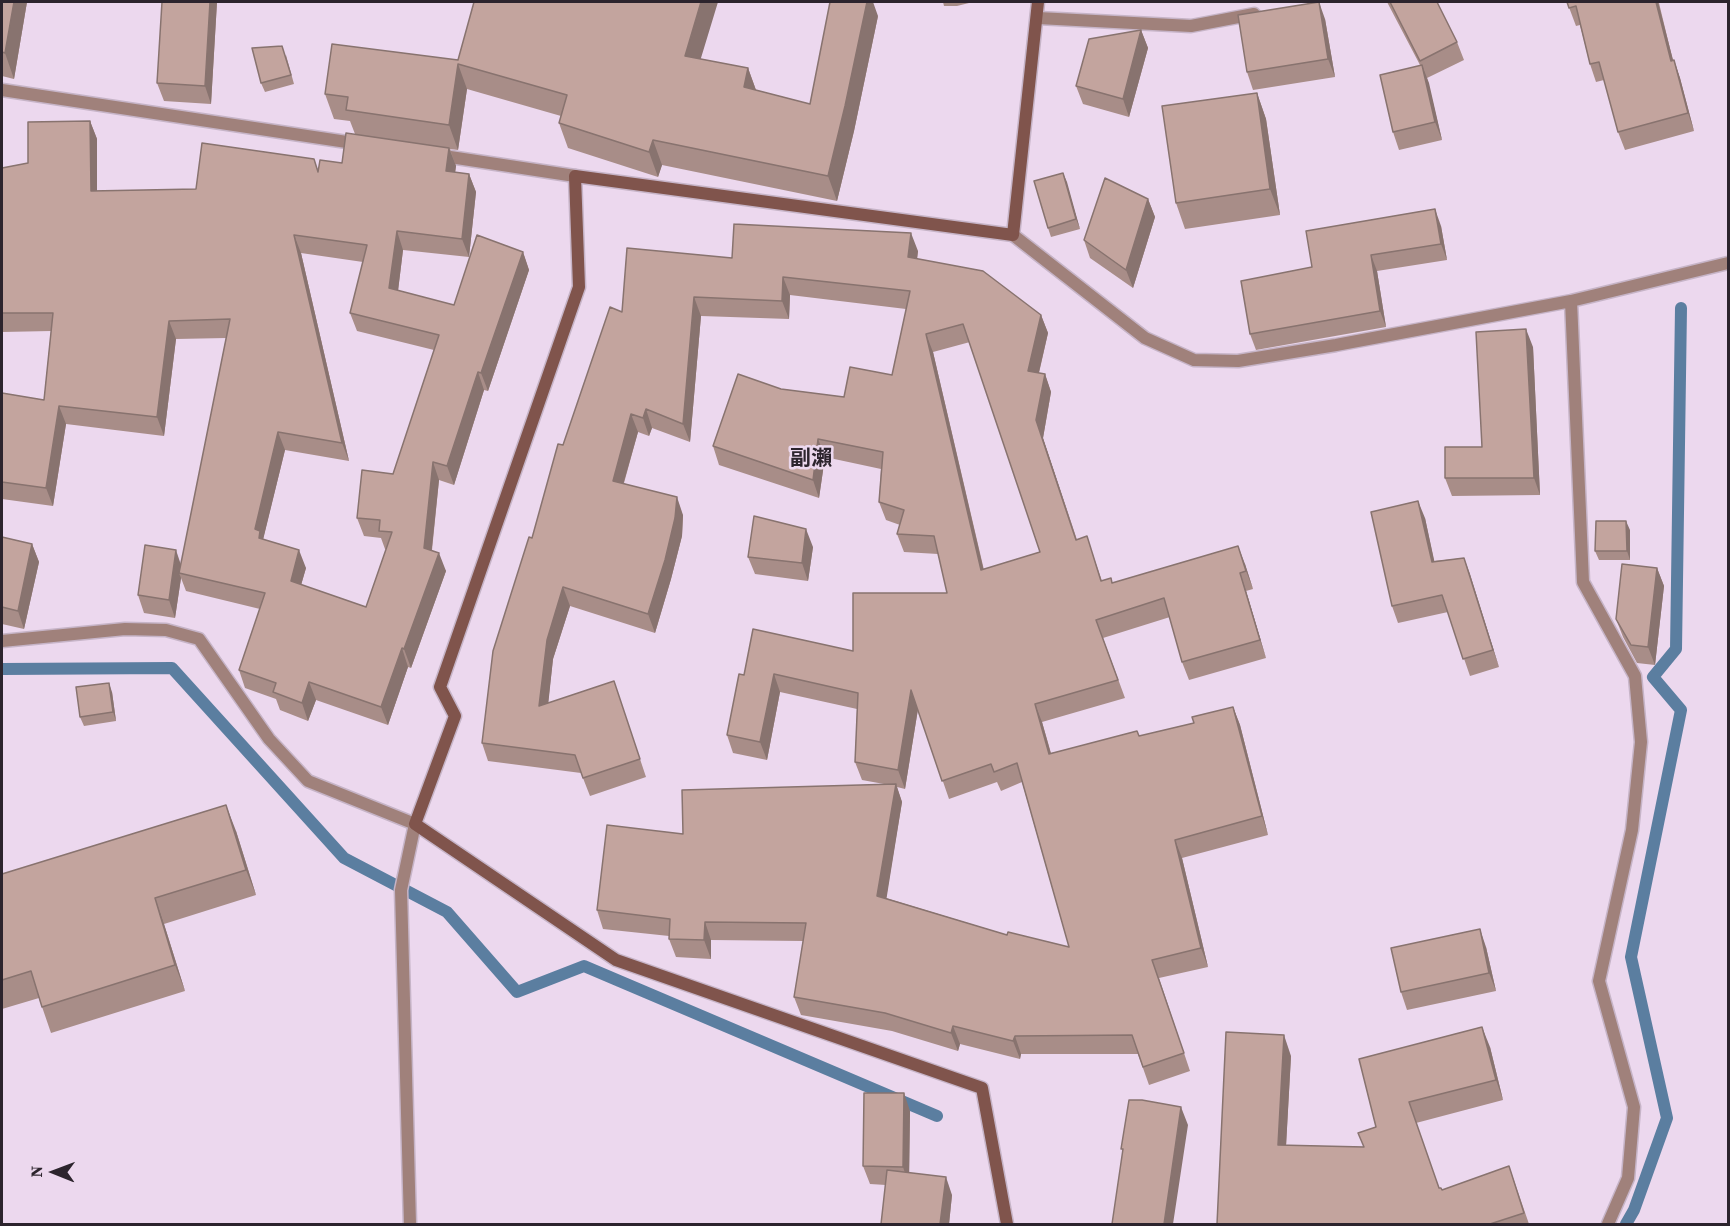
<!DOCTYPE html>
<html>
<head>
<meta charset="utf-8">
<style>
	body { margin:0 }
	#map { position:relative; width:1730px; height:1226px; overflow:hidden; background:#ecd8ee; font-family:"Source Serif 4",serif }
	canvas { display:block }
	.frame { position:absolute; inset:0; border:3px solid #2c242d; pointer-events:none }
	.north { position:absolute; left:24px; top:1142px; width:60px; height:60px; -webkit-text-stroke:4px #ecd8ee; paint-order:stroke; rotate:271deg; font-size:16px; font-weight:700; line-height:24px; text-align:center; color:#2c242d }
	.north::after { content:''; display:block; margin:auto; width:21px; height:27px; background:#2c242d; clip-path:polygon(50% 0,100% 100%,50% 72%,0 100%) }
</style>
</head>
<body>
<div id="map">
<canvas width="1730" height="1226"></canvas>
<div class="frame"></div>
<div class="north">N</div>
</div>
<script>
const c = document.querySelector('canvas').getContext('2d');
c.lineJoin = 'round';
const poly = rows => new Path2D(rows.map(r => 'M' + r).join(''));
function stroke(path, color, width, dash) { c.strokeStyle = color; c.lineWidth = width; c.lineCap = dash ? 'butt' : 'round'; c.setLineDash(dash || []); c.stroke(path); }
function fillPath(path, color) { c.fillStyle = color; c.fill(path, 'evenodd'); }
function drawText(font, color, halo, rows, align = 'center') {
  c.font = font + ' "Source Serif 4","Noto Sans TC",serif'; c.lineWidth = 5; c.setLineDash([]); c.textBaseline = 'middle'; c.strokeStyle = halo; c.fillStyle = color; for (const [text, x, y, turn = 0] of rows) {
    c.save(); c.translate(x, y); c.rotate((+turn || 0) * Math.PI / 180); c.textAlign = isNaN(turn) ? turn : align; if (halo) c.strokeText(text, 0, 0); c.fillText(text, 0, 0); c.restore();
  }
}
const stream = poly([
	[2,669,172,668,344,858,447,912,517,992,584,966,937,1116],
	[1626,1224,1634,1210,1667,1118,1631,957,1681,710,1653,677,1676,649,1681,308]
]);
const street = poly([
	[1038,18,1191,26,1254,14],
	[2,90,360,144],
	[437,155,575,176],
	[1013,235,1145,338,1194,360,1238,361,1336,345,1571,301,1728,263],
	[1571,301,1583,582,1635,676,1641,742,1632,830,1599,981,1634,1107,1628,1178,1608,1224],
	[2,641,125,629,166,630,199,639,269,739,308,781,415,824,401,890,410,1224]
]);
const secondary = poly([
	[1007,1224,982,1088,616,960,415,824,455,716,440,687,579,287,575,176,1013,235,1038,2]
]);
const wall = poly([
	[2,2,27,2,14,79,2,76],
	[217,2,211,104,164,101,157,83],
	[943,2,973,2,957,6,944,6],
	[1387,2,1437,2,1457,42,1464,60,1427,78,1442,140,1399,150,1393,132,1420,65],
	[1567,2,1660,2,1659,3,1673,61,1674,60,1680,78,1694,131,1625,150,1618,132,1604,80,1596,82,1590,64,1580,25,1576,26],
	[878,16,854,131,837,201,662,165,658,177,568,148,559,123,561,116,467,89,458,150,450,149,456,166,455,172,469,174,476,192,469,257,403,250,398,291,454,305,523,252,529,270,488,391,484,390,454,485,439,480,432,550,446,571,411,668,408,667,388,725,316,700,308,721,280,710,276,699,245,688,239,670,260,609,186,591,181,578,175,618,144,613,138,595,181,565,226,338,176,339,164,436,66,424,53,506,2,499,2,393,44,400,51,331,2,332,2,168,28,163,90,121,97,139,97,191,196,189,318,170,342,163,355,134,350,121,334,119,325,94,458,60,701,59,748,68,756,90,810,104],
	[301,253,363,262,350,313,357,331,434,350,393,474,357,518,364,536,381,538,385,549,386,549,366,607,301,585,306,568,263,539,285,450,349,461],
	[1325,19,1335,77,1253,90,1247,72],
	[1141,30,1148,48,1129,117,1083,104,1076,86],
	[286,55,294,84,265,92,261,83],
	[1257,93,1266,119,1280,215,1185,229,1176,203],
	[1063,173,1080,229,1051,237,1048,228],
	[1148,199,1155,217,1133,288,1090,258,1084,240],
	[1441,226,1447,260,1377,271,1386,327,1256,350,1250,334,1312,267],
	[918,251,917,259,1041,315,1048,333,1039,373,1045,374,1051,392,1043,438,1077,540,1093,555,1102,581,1112,583,1245,564,1253,589,1246,591,1266,658,1189,680,1182,662,1170,617,1103,638,1125,698,1042,722,1051,753,1139,736,1194,723,1233,707,1240,725,1268,835,1182,858,1208,967,1159,978,1190,1071,1149,1085,1138,1054,1021,1054,1020,1059,960,1044,958,1051,892,1031,801,1015,794,997,803,941,711,940,711,959,676,957,669,939,669,936,603,929,597,910,683,834,884,784,862,780,855,762,857,709,780,692,767,760,733,753,727,735,744,675,853,651,947,593,938,554,904,552,897,534,900,525,886,520,879,502,881,469,825,457,819,498,719,465,713,446,781,389,844,397,892,375,906,309,790,295,789,319,701,316,690,442,652,428,649,436,638,432,624,483,683,515,682,536,671,579,655,633,570,606,553,659,548,703,614,681,646,777,590,796,581,773,488,761,482,743,532,538,563,445,622,312,732,258],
	[970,342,1040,552,984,570,933,352],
	[918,709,949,799,997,782,1001,791,1022,782,1069,947,1007,935,886,898,902,802,897,787,905,789],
	[1533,347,1540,495,1452,496,1445,478,1482,447],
	[1425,518,1434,561,1464,558,1499,667,1470,676,1448,612,1398,623,1392,606],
	[1630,530,1630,560,1599,560,1595,551],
	[2,537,32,544,39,562,24,629,2,624],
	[813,547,808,581,755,574,748,557],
	[1657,568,1664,586,1655,665,1637,663,1623,637,1616,619],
	[112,692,116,721,84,726,80,717],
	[236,831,256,895,164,924,185,991,51,1033,39,998,2,1009,2,874],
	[1486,947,1496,991,1407,1010,1401,992],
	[1490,1047,1503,1100,1416,1123,1439,1188,1442,1190,1509,1166,1529,1224,1217,1224,1291,1056,1286,1145,1364,1147,1376,1127,1359,1059],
	[910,1111,909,1173,952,1195,949,1224,881,1224,886,1185,870,1184,863,1166]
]);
const shadedWall = poly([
	[14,2,27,2,14,79,5,53],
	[210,2,217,2,211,104,205,86],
	[701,2,718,2,694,81,685,56],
	[867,2,873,2,878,16,854,131,837,201,828,176],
	[1319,2,1325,19,1335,77,1328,59],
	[1656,2,1658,2,1678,79,1671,61],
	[1141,30,1148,48,1129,117,1123,99],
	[1674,60,1680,78,1694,131,1688,113],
	[458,64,467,89,458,150,449,125],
	[1422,65,1429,83,1442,140,1435,122],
	[748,68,757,93,744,87],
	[1257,93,1266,119,1280,215,1270,189],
	[90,121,97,139,97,209,91,191],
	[653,140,662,165,658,177,649,152],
	[449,148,456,166,453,189,446,171],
	[1063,173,1067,182,1080,229,1076,219],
	[469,174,476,192,469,257,462,239],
	[1148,199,1155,217,1133,288,1126,270],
	[1435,209,1441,226,1447,260,1441,244],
	[397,231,403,250,396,307,389,288],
	[911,233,918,251,915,275,908,257],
	[294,235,301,253,349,461,342,443],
	[523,252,529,270,488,391,481,373],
	[1371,255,1377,271,1386,327,1380,311],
	[783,277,790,295,789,319,782,301],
	[694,297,701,316,690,442,683,424],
	[1041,315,1048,333,1035,389,1028,371],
	[169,321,176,339,164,436,157,417],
	[1526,329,1533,347,1540,495,1534,478],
	[926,334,933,352,988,589,981,570],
	[478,372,484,390,454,485,447,466],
	[1045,374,1051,392,1043,438,1083,558,1036,420],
	[59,406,66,424,53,506,46,488],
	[646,409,652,428,649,436,643,418],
	[631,414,638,432,619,499,613,481],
	[278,432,285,450,263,540,265,556,255,529],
	[818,439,825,457,819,498,813,480],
	[433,462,439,480,430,566,424,548],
	[677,497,683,515,682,536,671,579,655,633,648,614],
	[1418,501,1425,518,1438,578,1432,562],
	[1626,521,1630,530,1630,560,1627,551],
	[806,529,813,547,808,581,802,563],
	[32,544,39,562,24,629,18,611],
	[1238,546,1245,564,1253,589,1246,571],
	[176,550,182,568,179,573,181,578,175,618,169,600],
	[299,550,306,568,297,599,291,581],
	[439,553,446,571,411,668,404,649],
	[1464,558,1470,574,1499,667,1493,650],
	[1657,568,1664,586,1655,665,1648,647],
	[1240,573,1246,591,1266,658,1260,640],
	[563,587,570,606,553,659,546,725,539,706,547,640],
	[402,648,408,667,388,725,381,707],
	[774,674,780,692,767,760,760,742],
	[309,682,316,700,308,721,302,703],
	[109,683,112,692,116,721,113,712],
	[911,690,918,709,905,789,898,770],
	[1035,704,1042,722,1056,772,1049,754],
	[1233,707,1240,725,1268,835,1262,816],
	[896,784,902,802,884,914,877,896],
	[226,805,236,831,256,895,246,870],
	[1175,840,1182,858,1208,967,1201,948],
	[155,898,164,924,185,991,175,965],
	[705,922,711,940,711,959,704,940],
	[1480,929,1486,947,1496,991,1489,973],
	[953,1026,960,1044,958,1051,951,1033],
	[1482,1027,1490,1047,1503,1100,1496,1080],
	[1284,1035,1291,1056,1285,1165,1278,1145],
	[1015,1036,1021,1054,1020,1059,1013,1041],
	[904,1093,910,1111,909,1185,903,1167],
	[1181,1107,1188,1125,1173,1224,1164,1224],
	[946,1177,952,1195,949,1224,940,1224]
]);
const building = poly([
	[2,2,14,2,5,53,2,52,2,2],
	[162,2,210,2,205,86,157,83,162,2],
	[474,2,701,2,685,56,748,68,744,87,810,104,830,2,867,2,845,106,828,176,653,140,649,152,559,123,567,95,458,64,449,125,346,110,348,97,325,94,332,44,458,60,474,2],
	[1319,2,1328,59,1247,72,1238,15,1319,2],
	[1390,2,1437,2,1457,42,1420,61,1390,2],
	[1567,2,1656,2,1671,61,1674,60,1688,113,1618,132,1599,62,1590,64,1576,6,1569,8,1567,2],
	[1141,30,1123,99,1076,86,1089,39,1141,30],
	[282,46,291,75,261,83,252,48,282,46],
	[1422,65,1435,122,1393,132,1380,75,1422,65],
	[1257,93,1270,189,1176,203,1162,106,1257,93],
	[90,121,91,191,196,189,202,143,314,159,318,172,320,160,342,163,346,133,449,148,446,171,469,174,462,239,397,231,389,288,454,305,477,235,523,252,481,373,478,372,447,466,433,462,424,548,439,553,404,649,402,648,381,707,309,682,302,703,273,692,276,683,239,670,265,593,179,573,230,319,169,321,157,417,59,406,46,488,2,482,2,393,44,400,53,313,2,313,2,168,28,163,28,122,90,121],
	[294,235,367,245,350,313,439,335,393,474,362,470,357,518,380,520,379,531,392,532,366,607,291,581,299,550,259,538,260,531,255,529,278,432,342,443,294,235],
	[1063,173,1076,219,1048,228,1034,181,1063,173],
	[1105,178,1148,199,1126,270,1084,240,1105,178],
	[1435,209,1441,244,1371,255,1380,311,1250,334,1241,281,1312,267,1306,231,1435,209],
	[734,224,911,233,908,257,983,271,1041,315,1028,371,1045,374,1036,420,1076,540,1087,536,1101,581,1111,578,1112,583,1238,546,1246,571,1240,573,1260,640,1182,662,1164,598,1096,620,1118,680,1035,704,1049,754,1137,731,1139,736,1194,723,1192,717,1233,707,1262,816,1175,840,1201,948,1152,960,1184,1053,1143,1067,1132,1035,1015,1036,1013,1041,953,1026,951,1033,885,1013,794,997,806,923,705,922,704,940,669,939,670,919,597,910,607,825,683,834,682,790,896,784,877,896,1007,935,1008,932,1069,947,1017,763,994,772,991,764,942,781,911,690,898,770,855,762,858,693,774,674,760,742,727,735,739,674,744,675,753,629,853,651,853,593,947,593,934,536,897,534,904,510,879,502,883,452,818,439,813,480,713,446,738,374,781,389,844,397,850,367,892,375,910,291,783,277,782,301,694,297,683,424,646,409,643,418,631,414,613,481,677,497,675,518,665,560,648,614,563,587,547,640,539,706,614,681,640,759,583,778,575,755,482,743,493,651,529,537,532,538,558,444,563,445,610,307,622,312,627,248,732,258,734,224],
	[963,324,1040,552,981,570,926,334,963,324],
	[1526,329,1534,478,1445,478,1445,447,1482,447,1476,332,1526,329],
	[1418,501,1432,562,1464,558,1493,650,1463,659,1442,595,1392,606,1371,512,1418,501],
	[754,516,806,529,802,563,748,557,754,516],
	[1596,521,1626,521,1627,551,1595,551,1596,521],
	[2,537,32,544,18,611,2,607,2,537],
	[145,545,176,550,169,600,138,595,145,545],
	[1622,564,1657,568,1648,647,1631,645,1616,619,1622,564],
	[109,683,113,712,80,717,76,687,109,683],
	[226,805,246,870,155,898,175,965,42,1007,31,971,2,980,2,874,226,805],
	[1480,929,1489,973,1401,992,1391,948,1480,929],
	[1482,1027,1496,1080,1409,1102,1439,1188,1441,1188,1442,1190,1509,1166,1524,1213,1490,1224,1217,1224,1226,1032,1284,1035,1278,1145,1364,1147,1358,1133,1376,1127,1359,1059,1482,1027],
	[864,1093,904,1093,903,1167,863,1166,864,1093],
	[1129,1100,1142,1100,1181,1107,1164,1224,1112,1224,1123,1149,1121,1149,1129,1100],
	[887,1170,946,1177,940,1224,881,1224,887,1170]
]);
const quarterNames = [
	["副瀨",811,460]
];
stroke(stream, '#5b7ea0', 12);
stroke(street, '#c6b4c7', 15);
stroke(secondary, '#c6b4c7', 15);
stroke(street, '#a0817b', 12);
stroke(secondary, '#80544c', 12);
fillPath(wall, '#a88d88');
fillPath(shadedWall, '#88736f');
fillPath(building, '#c3a49e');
stroke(building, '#88736f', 1.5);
drawText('bold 21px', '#2c242d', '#ecd8ee', quarterNames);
</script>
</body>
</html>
